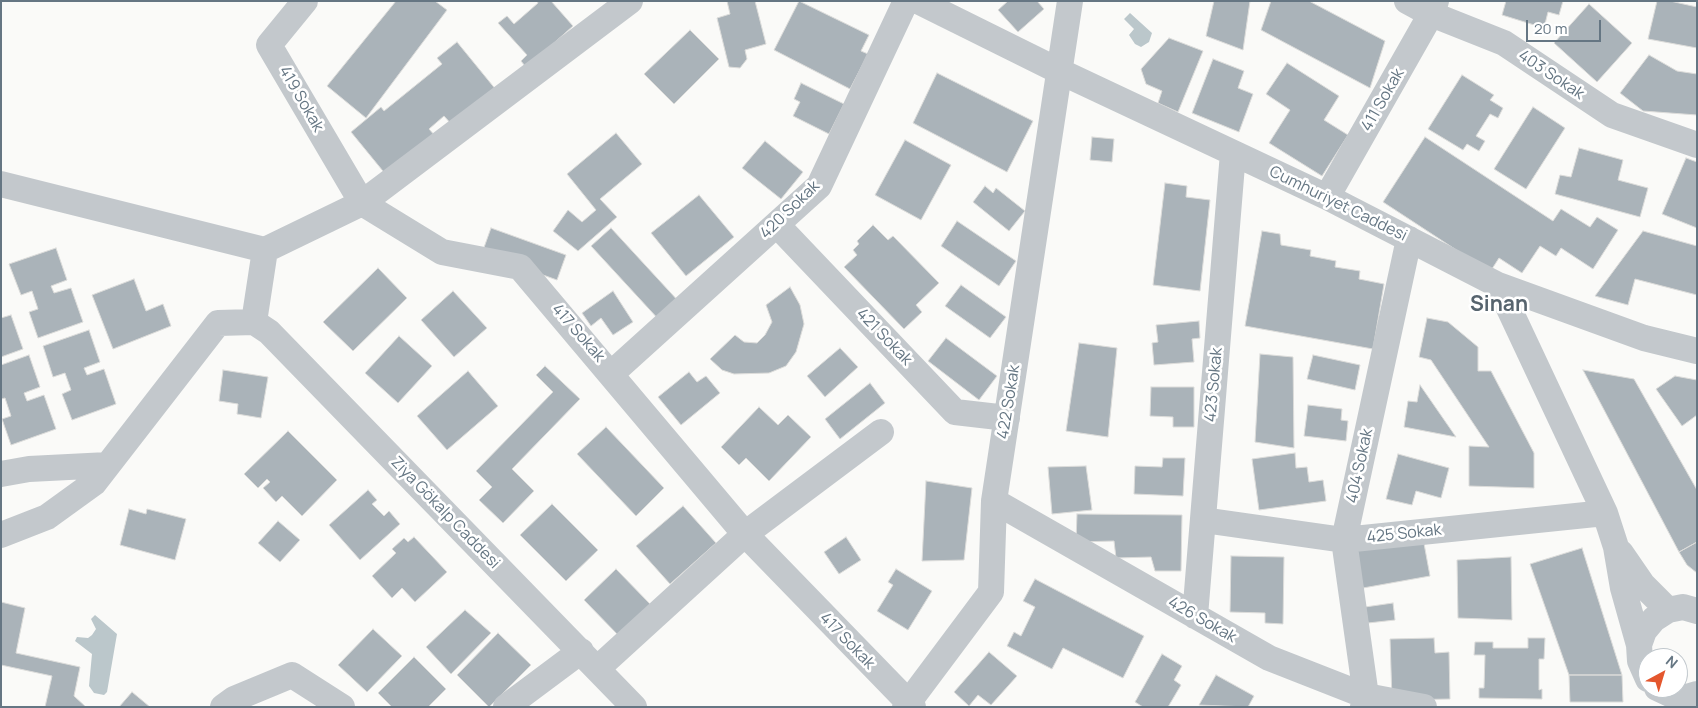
<!DOCTYPE html>
<html>
<head>
<meta charset="utf-8">
<style>
	body { margin:0 }
	#map { position:relative; width:1698px; height:708px; overflow:hidden; background:#fafaf8; font-family:Manrope,sans-serif }
	canvas { display:block }
	.frame { position:absolute; inset:0; border:2px solid #657683; pointer-events:none }
	.north { position:absolute; left:1638px; top:648px; width:50px; height:50px; box-sizing:border-box; background:#fff; border:1px solid #c1c8cd; border-radius:50%; rotate:39deg; font-size:14px; font-weight:700; line-height:20px; text-align:center; color:#657683 }
	.north::after { content:''; display:block; margin:auto; width:18px; height:22px; background:#e4572e; clip-path:polygon(50% 0,100% 100%,50% 72%,0 100%) }
	.scale { position:absolute; left:1526px; top:20px; width:75px; height:22px; box-sizing:border-box; border:2px solid #657683; border-top:0; padding-left:6px; font-size:15px; line-height:18px; white-space:nowrap; color:#657683; -webkit-text-stroke:4px #fff; paint-order:stroke }
</style>
</head>
<body>
<div id="map">
<canvas width="1698" height="708"></canvas>
<div class="frame"></div>
<div class="north">N</div>
<div class="scale">20 m</div>
</div>
<script>
const c = document.querySelector('canvas').getContext('2d');
c.lineJoin = 'round';
function fillPath(path, color) { c.fillStyle = color; c.fill(path, 'evenodd'); }
const poly = rows => new Path2D(rows.map(r => 'M' + r).join(''));
function stroke(path, color, width, dash) { c.strokeStyle = color; c.lineWidth = width; c.lineCap = dash ? 'butt' : 'round'; c.setLineDash(dash || []); c.stroke(path); }
function drawText(font, color, halo, rows, align = 'center') {
  c.font = font + ' Manrope,sans-serif'; c.lineWidth = 5; c.setLineDash([]); c.textBaseline = 'middle'; c.strokeStyle = halo; c.fillStyle = color; for (const [text, x, y, turn = 0] of rows) {
    c.save(); c.translate(x, y); c.rotate((+turn || 0) * Math.PI / 180); c.textAlign = isNaN(turn) ? turn : align; if (halo) c.strokeText(text, 0, 0); c.fillText(text, 0, 0); c.restore();
  }
}
const water = poly([
	[1130,13,1152,33,1149,42,1141,47,1135,44,1129,35,1134,29,1124,19],
	[95,615,117,634,107,692,104,695,94,693,89,686,92,654,75,641,77,637,88,638,92,635,96,629,91,619]
]);
const building = poly([
	[396,1,435,1,447,10,366,118,327,86,396,1],
	[537,1,551,1,573,26,545,51,529,71,521,61,527,55,498,23,507,16,514,24,538,3,537,1],
	[727,1,755,1,766,44,745,50,747,59,740,68,729,67,717,18,730,14,727,1],
	[799,1,869,35,861,51,868,54,850,89,774,50,799,1],
	[1008,1,1037,1,1044,9,1018,32,998,10,1008,1],
	[1214,1,1250,1,1243,50,1206,36,1214,1],
	[1271,1,1309,1,1385,41,1370,88,1261,30,1271,1],
	[1506,1,1563,1,1559,15,1548,12,1544,28,1502,15,1506,1],
	[1657,1,1670,1,1697,7,1697,48,1648,39,1657,1],
	[1589,4,1632,43,1597,82,1554,43,1589,4],
	[690,30,719,59,674,104,644,74,690,30],
	[1169,38,1203,51,1178,112,1158,103,1162,91,1146,84,1141,69,1169,38],
	[457,42,497,91,453,126,444,116,429,129,436,137,387,176,351,132,381,107,384,111,442,64,437,58,457,42],
	[1649,55,1677,71,1697,74,1697,115,1643,111,1620,93,1649,55],
	[1213,59,1244,71,1238,88,1253,94,1239,132,1192,113,1213,59],
	[1287,63,1339,96,1324,120,1348,135,1322,176,1269,143,1290,110,1266,94,1287,63],
	[937,73,1033,121,1007,172,913,123,937,73],
	[1462,75,1494,95,1490,100,1503,108,1498,118,1490,114,1476,136,1485,141,1479,151,1467,144,1463,150,1428,129,1462,75],
	[801,83,844,104,829,134,793,116,800,102,794,99,801,83],
	[1533,107,1565,128,1526,189,1494,169,1533,107],
	[616,133,642,164,600,199,617,217,578,251,553,231,568,210,582,222,596,210,567,174,616,133],
	[1092,137,1114,139,1112,162,1090,160,1092,137],
	[1425,137,1553,221,1561,209,1590,227,1597,217,1618,230,1593,269,1561,248,1556,256,1540,246,1522,273,1499,258,1490,272,1383,202,1425,137],
	[905,140,951,165,921,220,875,195,905,140],
	[765,141,803,172,781,199,742,168,765,141],
	[1579,148,1623,160,1618,180,1648,188,1640,217,1555,194,1560,175,1571,177,1579,148],
	[1686,158,1697,162,1697,228,1662,214,1686,158],
	[1165,183,1187,186,1186,197,1210,200,1200,291,1153,285,1165,183],
	[985,186,993,193,996,188,1025,211,1009,231,973,202,985,186],
	[699,195,734,237,686,276,651,233,699,195],
	[957,221,1016,261,999,286,941,246,957,221],
	[873,225,888,240,893,236,939,283,916,305,922,312,904,329,844,267,857,255,853,250,859,244,857,241,873,225],
	[491,228,566,255,557,280,482,253,491,228],
	[611,228,681,304,661,322,591,246,611,228],
	[1262,231,1280,234,1281,245,1311,250,1310,256,1336,261,1335,267,1360,271,1359,279,1384,284,1373,349,1245,326,1262,231],
	[1643,231,1697,246,1697,295,1635,279,1628,305,1595,296,1643,231],
	[56,248,67,280,51,286,54,293,71,288,83,322,38,338,29,312,38,309,32,291,21,295,9,264,56,248],
	[378,268,407,298,353,351,323,322,378,268],
	[134,279,146,311,163,304,171,326,113,349,92,295,134,279],
	[961,285,1006,317,990,338,945,306,961,285],
	[790,287,800,305,804,324,796,352,786,366,769,373,734,374,722,370,710,359,735,335,744,342,757,343,765,335,772,322,766,305,790,287],
	[453,291,487,328,454,357,421,320,453,291],
	[613,291,633,322,613,335,601,318,591,326,582,313,613,291],
	[11,315,23,349,1,357,1,318,11,315],
	[1427,318,1448,322,1478,347,1478,371,1491,371,1534,453,1534,488,1469,486,1469,446,1489,447,1431,360,1419,357,1427,318],
	[1199,321,1200,338,1192,339,1194,362,1154,365,1152,343,1158,342,1156,325,1199,321],
	[89,330,100,362,84,368,87,375,104,369,116,404,72,420,62,394,71,390,65,373,53,377,43,346,89,330],
	[399,336,432,366,398,403,365,373,399,336],
	[946,338,997,376,979,400,928,361,946,338],
	[1079,343,1117,348,1108,437,1066,431,1079,343],
	[840,348,858,367,825,397,807,376,840,348],
	[1260,354,1293,357,1294,448,1255,442,1260,354],
	[29,355,40,387,24,393,27,401,44,395,56,429,11,445,2,419,11,416,5,398,1,399,1,365,29,355],
	[1313,355,1360,365,1355,390,1307,379,1313,355],
	[545,366,580,399,512,469,534,491,503,523,479,500,492,487,476,471,553,392,536,375,545,366],
	[223,370,268,377,261,418,237,414,238,404,219,401,223,370],
	[1583,370,1634,379,1697,490,1697,542,1679,552,1583,370],
	[468,371,498,406,447,450,417,416,468,371],
	[689,372,697,382,706,376,720,393,681,425,658,397,689,372],
	[1675,376,1697,380,1697,415,1682,426,1656,389,1675,376],
	[870,383,885,403,840,439,825,419,870,383],
	[1420,385,1456,437,1404,427,1408,401,1417,402,1420,385],
	[1151,387,1194,387,1194,427,1173,427,1173,417,1150,416,1151,387],
	[1308,405,1342,409,1341,420,1348,421,1346,441,1304,436,1308,405],
	[759,407,778,425,788,415,811,437,769,481,746,458,739,465,721,447,759,407],
	[606,427,664,488,636,516,577,454,606,427],
	[288,431,337,480,302,516,282,496,276,502,263,488,270,482,267,479,258,488,244,474,288,431],
	[1295,453,1296,468,1307,467,1309,482,1323,480,1326,501,1259,510,1252,459,1295,453],
	[1398,454,1449,468,1441,498,1416,491,1412,505,1386,499,1398,454],
	[1163,458,1185,458,1183,496,1134,494,1135,466,1162,467,1163,458],
	[1086,466,1092,510,1052,514,1048,467,1086,466],
	[926,481,972,488,964,560,922,561,926,481],
	[368,490,377,500,372,504,384,516,389,511,400,524,360,560,329,525,368,490],
	[552,504,598,550,566,581,520,535,552,504],
	[683,506,716,543,670,584,636,546,683,506],
	[129,509,146,514,147,509,186,519,175,560,120,545,129,509],
	[1077,514,1182,515,1181,571,1155,571,1151,557,1116,558,1114,541,1076,542,1077,514],
	[278,521,300,540,280,562,258,543,278,521],
	[414,537,447,572,415,602,402,588,392,598,372,576,396,553,392,549,404,538,408,542,414,537],
	[846,537,861,560,839,574,824,552,846,537],
	[1423,538,1430,576,1363,588,1356,549,1423,538],
	[1697,542,1697,573,1687,565,1679,552,1697,542],
	[1582,548,1622,675,1569,675,1530,564,1582,548],
	[1231,556,1284,557,1283,624,1265,623,1265,613,1230,612,1231,556],
	[1511,557,1512,620,1458,618,1457,560,1511,557],
	[616,569,651,605,619,636,584,600,616,569],
	[896,569,932,591,908,630,877,611,893,585,888,582,896,569],
	[1035,579,1144,636,1123,678,1063,648,1052,669,1007,646,1014,632,1021,636,1035,607,1023,601,1035,579],
	[1,602,25,608,16,653,80,667,74,696,86,707,45,707,52,676,1,665,1,602],
	[1393,603,1395,620,1368,623,1365,607,1393,603],
	[465,610,491,633,451,674,426,647,465,610],
	[373,629,402,656,367,692,338,665,373,629],
	[498,633,531,665,489,707,457,675,498,633],
	[1434,638,1435,653,1449,652,1450,699,1392,700,1390,639,1434,638],
	[1528,638,1545,638,1544,659,1539,659,1539,690,1542,689,1542,699,1479,698,1479,688,1484,688,1485,655,1474,655,1475,642,1493,642,1493,648,1528,648,1528,638],
	[989,652,1017,676,991,705,978,695,969,706,954,692,989,652],
	[1162,654,1182,666,1174,680,1181,685,1168,707,1143,707,1135,702,1162,654],
	[414,657,446,689,428,707,392,707,378,693,414,657],
	[1216,675,1254,696,1248,707,1199,705,1216,675],
	[1569,675,1622,675,1623,702,1570,702,1569,675],
	[132,692,150,707,119,707,132,692]
]);
const minor = poly([
	[305,1,269,45,362,203,442,252,520,267,745,534,913,707],
	[918,1,1059,71,1327,197,1498,285,1605,513,1616,547,1623,588,1639,645],
	[1407,1,1431,14,1504,43,1612,115,1697,145],
	[1,184,265,250],
	[1327,197,1431,14,1436,1],
	[777,225,955,412,1007,418],
	[1498,285,1644,338,1697,351],
	[254,322,269,332,634,707],
	[254,322,265,250,362,203,630,1],
	[612,373,819,186,906,1],
	[1,474,29,469,108,465],
	[994,501,1269,658,1366,696,1424,707],
	[1203,520,1344,540,1605,513],
	[1,535,47,517,94,483,218,323,254,322],
	[1621,553,1643,585,1668,610],
	[1195,616,1233,153],
	[598,668,745,534,881,432],
	[1648,679,1640,661,1639,645,1644,631,1654,619,1668,610,1683,607,1697,611],
	[1657,688,1672,695,1687,697,1697,694],
	[223,707,234,699,292,675,342,707],
	[506,707,581,651],
	[905,707,991,592,994,501,1070,1],
	[1363,707,1366,696,1344,540,1409,239]
]);
const streetNames = [
	["403 Sokak",1551,75,34],
	["419 Sokak",301,99,60],
	["411 Sokak",1383,100,-60],
	["Cumhuriyet Caddesi",1338,204,26],
	["420 Sokak",790,210,-44],
	["417 Sokak",578,333,49],
	["421 Sokak",884,337,46],
	["423 Sokak",1214,385,-85],
	["422 Sokak",1009,402,-81],
	["404 Sokak",1360,466,-78],
	["Ziya Gökalp Caddesi",445,513,46],
	["425 Sokak",1404,534,-6],
	["426 Sokak",1202,620,30],
	["417 Sokak",847,641,46]
];
const districtNames = [
	["Sinan",1499,305]
];
fillPath(water, '#bbc7cb');
fillPath(building, '#aab3b9');
stroke(building, '#dcdcda', 1);
stroke(minor, '#c3c8cc', 26);
drawText('16px', '#657683', '#fff', streetNames);
drawText('bold 21px', '#57646e', '#fff', districtNames);
</script>
</body>
</html>
